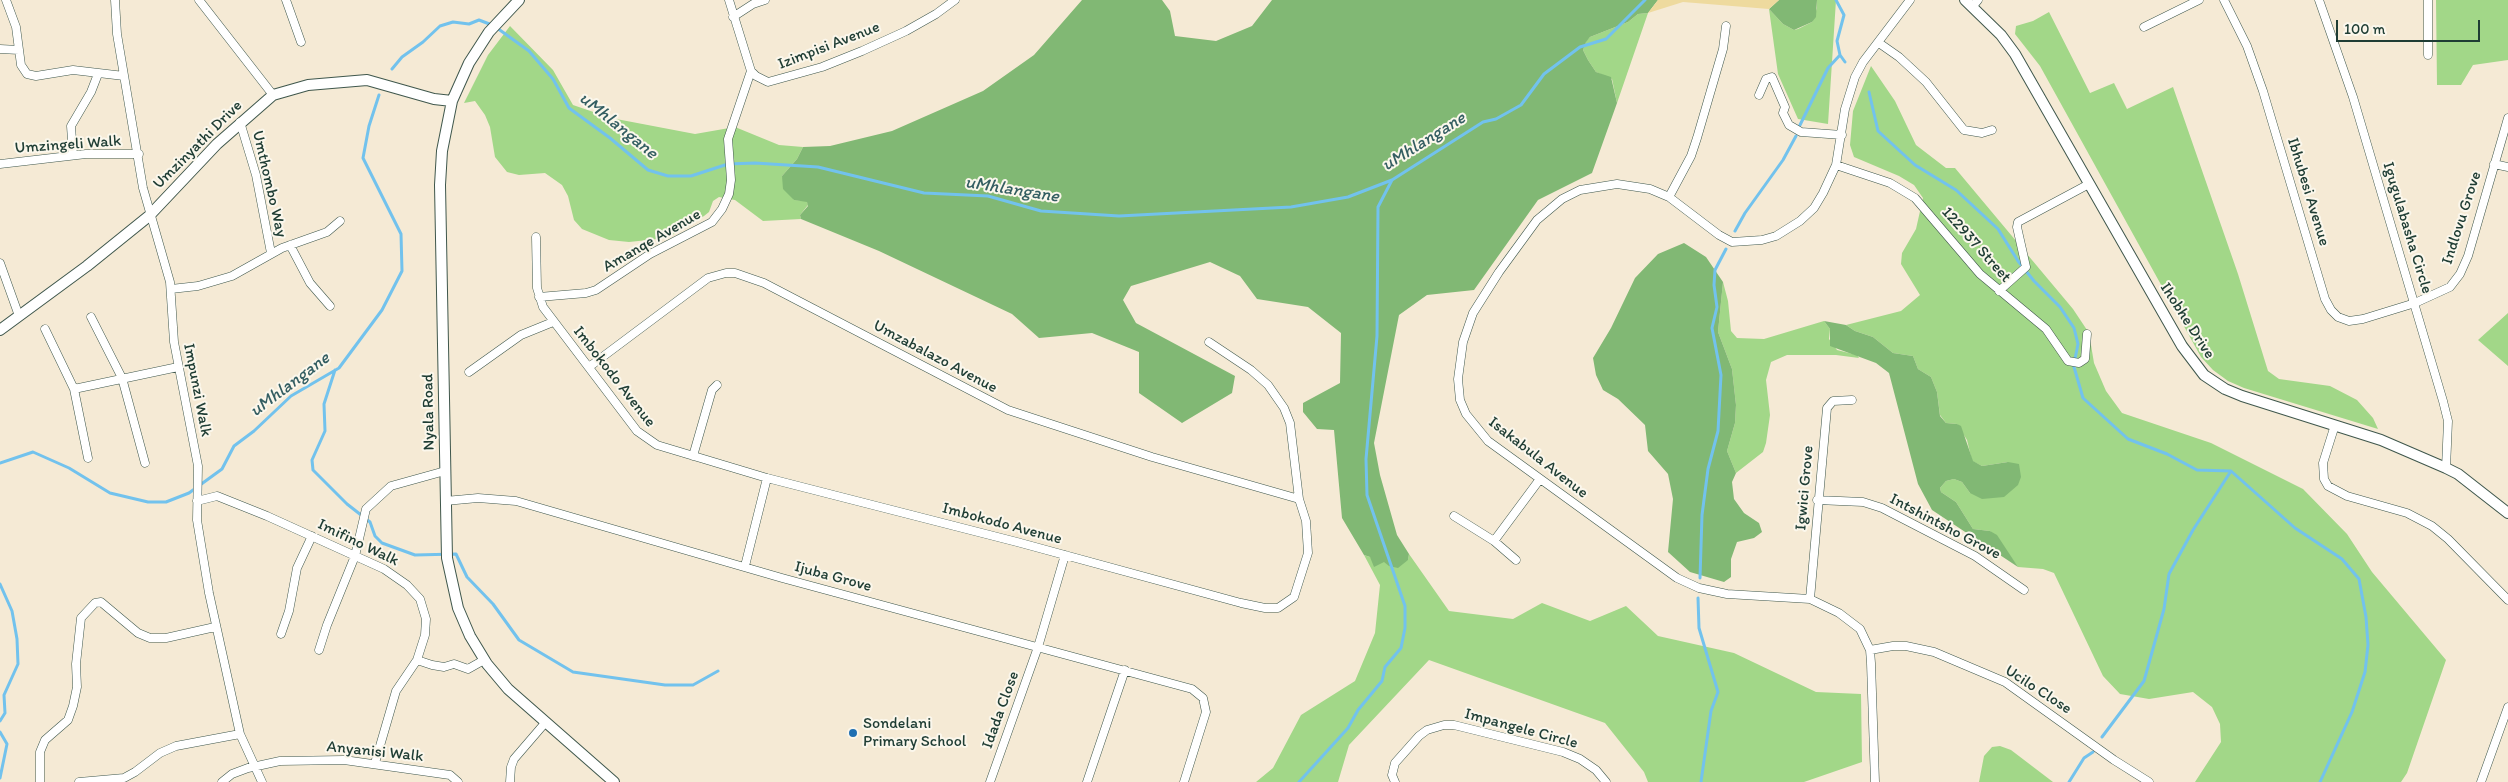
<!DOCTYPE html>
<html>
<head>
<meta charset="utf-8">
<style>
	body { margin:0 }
	#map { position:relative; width:2508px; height:782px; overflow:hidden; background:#f5ead5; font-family:Itim,sans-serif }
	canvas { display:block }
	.scale { position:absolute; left:2336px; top:20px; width:144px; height:22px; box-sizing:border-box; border:2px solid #1f3d34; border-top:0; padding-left:6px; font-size:15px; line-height:18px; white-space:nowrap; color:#1f3d34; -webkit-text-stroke:4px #fbf7ec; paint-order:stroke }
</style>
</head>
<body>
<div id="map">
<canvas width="2508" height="782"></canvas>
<div class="scale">100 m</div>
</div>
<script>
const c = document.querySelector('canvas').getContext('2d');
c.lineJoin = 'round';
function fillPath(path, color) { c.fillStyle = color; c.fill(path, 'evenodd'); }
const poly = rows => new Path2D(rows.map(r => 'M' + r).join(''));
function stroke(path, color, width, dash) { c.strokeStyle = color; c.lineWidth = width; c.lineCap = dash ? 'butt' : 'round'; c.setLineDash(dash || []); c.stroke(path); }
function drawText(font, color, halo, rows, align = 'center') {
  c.font = font + ' Itim,sans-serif'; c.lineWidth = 4; c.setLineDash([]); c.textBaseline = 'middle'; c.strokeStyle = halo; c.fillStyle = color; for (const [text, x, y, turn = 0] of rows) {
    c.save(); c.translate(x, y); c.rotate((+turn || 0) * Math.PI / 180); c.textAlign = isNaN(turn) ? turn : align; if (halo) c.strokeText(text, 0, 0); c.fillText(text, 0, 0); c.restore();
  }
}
const green = poly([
	[1817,0,1836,0,1828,124,1798,119,1778,74,1769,9,1783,24,1794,30,1798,29,1812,22,1817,8],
	[2436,0,2508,0,2508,60,2473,65,2461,85,2437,85],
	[2049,12,2090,93,2114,83,2127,109,2173,87,2238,274,2268,371,2279,379,2330,386,2357,400,2373,418,2378,429,2244,388,2228,381,2213,370,2201,357,2040,66,2015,34,2016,26,2033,21],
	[1648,13,1617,103,1612,79,1596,72,1588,60,1583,50,1586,41,1590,37,1628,22,1638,14],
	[510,26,553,70,573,105,611,118,695,134,735,127,779,145,803,147,797,159,782,176,794,200,807,201,808,205,800,215,801,219,763,221,735,200,719,197,713,201,709,212,704,216,667,238,629,242,609,240,582,229,574,220,568,196,562,185,545,173,519,175,507,172,495,157,490,127,485,115,475,101,464,103,488,55],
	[1871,66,1895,101,1916,145,1946,168,1955,168,2073,309,2089,333,2094,363,2106,391,2122,413,2211,443,2303,489,2347,534,2372,572,2446,660,2407,773,2401,782,2195,782,2221,742,2220,724,2212,707,2193,692,2149,699,2120,694,2103,676,2054,573,2043,569,2018,567,1990,531,1973,529,1956,502,1941,492,1940,488,1946,481,1954,479,1962,482,1970,493,2008,462,1982,466,1972,461,1967,440,1957,424,1946,423,1940,415,1937,392,1931,377,1918,369,1913,356,1893,353,1873,337,1855,331,1846,325,1901,311,1920,295,1901,264,1902,253,1916,229,1923,198,1914,185,1899,176,1854,157,1850,145,1853,111],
	[1723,282,1728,301,1731,331,1737,338,1764,339,1824,321,1830,329,1829,339,1837,350,1857,355,1859,358,1836,355,1787,355,1771,362,1766,380,1770,415,1766,443,1763,452,1736,473,1727,451,1735,423,1736,405,1732,369,1718,332],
	[2508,313,2508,366,2478,340],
	[1409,554,1449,611,1513,619,1542,603,1590,621,1626,606,1658,636,1734,653,1816,692,1861,694,1862,762,1804,782,1648,782,1644,772,1605,723,1429,660,1349,745,1338,782,1256,782,1273,768,1301,715,1355,681,1375,633,1380,585,1364,555,1384,562,1408,560],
	[2000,746,2011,750,2053,782,1979,782,1984,756,1992,747]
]);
const forest = poly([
	[1082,0,1162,0,1170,11,1175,36,1216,41,1252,26,1272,0,1658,0,1648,13,1638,14,1628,22,1590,37,1586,42,1583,50,1588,60,1596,72,1611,77,1617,103,1592,173,1538,200,1474,290,1427,295,1399,315,1374,443,1380,475,1397,535,1409,554,1408,560,1398,568,1389,566,1384,562,1374,567,1370,557,1364,555,1342,518,1334,430,1317,429,1303,412,1303,403,1340,383,1341,333,1308,307,1257,299,1240,276,1210,262,1131,286,1123,300,1136,323,1235,376,1232,393,1182,423,1139,393,1139,352,1092,333,1039,338,1012,314,879,251,801,219,800,215,808,206,807,202,794,200,783,189,782,176,797,159,803,147,830,146,892,131,983,91,1034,55],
	[1779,0,1817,0,1816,17,1812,22,1794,30,1783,24,1769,9],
	[1684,243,1706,257,1723,282,1718,332,1732,369,1736,405,1735,423,1727,451,1736,473,1732,482,1734,499,1744,513,1759,523,1762,532,1754,538,1737,542,1731,559,1731,577,1724,582,1690,572,1668,552,1673,499,1668,474,1648,451,1645,425,1618,399,1603,390,1596,375,1593,358,1611,328,1635,278,1658,254],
	[1824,321,1846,325,1855,331,1873,337,1893,353,1913,356,1918,369,1931,377,1937,392,1940,416,1946,423,1957,424,1961,426,1973,461,1982,466,2008,462,2019,464,2021,477,2018,485,2004,497,1982,499,1970,493,1962,482,1954,479,1946,481,1940,488,1941,492,1956,502,1973,529,1990,531,1997,535,2018,567,1932,510,1918,484,1889,373,1876,363,1830,346,1830,329]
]);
const sand = poly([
	[1658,0,1779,0,1769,9,1683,2,1648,13]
]);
const stream = poly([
	[1836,0,1844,15,1837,41,1840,55,1845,62],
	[497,28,529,51,553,79,569,108,610,138,648,170,668,176,691,176,728,164,755,163,818,167,924,193,988,196,1041,211,1119,216,1291,207,1348,197,1392,180,1483,122,1496,119,1521,105,1544,74,1580,47,1606,39,1645,0],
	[392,69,402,57,423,42,440,26,453,22,469,24,479,20,492,25],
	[1869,92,1878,131,1915,165,1956,190,1998,229,2018,261,2034,281,2060,307,2074,328,2078,344,2075,359],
	[1800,125,1828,68,1840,55],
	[1735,231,1745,213,1783,160,1796,136],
	[2074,367,2083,398,2128,439,2167,454,2197,470,2231,471,2295,528,2342,559,2359,579,2366,617,2368,645,2365,672,2352,712,2320,782],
	[335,370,324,404,325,431,312,460,313,470,347,504,370,522,375,536,382,543,415,555,456,554,467,577,493,604,519,640,573,672,665,685,693,685,718,671],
	[0,463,33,452,69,468,110,493,148,502,166,502,189,493,222,469,234,446,254,431,291,396,339,368,382,310,402,271,401,234,363,158,369,126,379,95],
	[1700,578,1702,515,1708,469,1718,431,1721,375,1712,328,1717,307,1714,285,1715,270,1726,249],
	[0,584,12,611,17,639,18,664,4,695,5,713,0,721],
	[1698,598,1699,628,1718,692,1711,711,1701,782],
	[0,732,7,744,0,778],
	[2102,737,2144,681,2164,609,2169,574,2193,530,2231,471],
	[1299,782,1348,728,1358,710,1382,681,1385,667,1401,648,1405,628,1405,606,1367,495,1366,459,1377,336,1378,207,1392,180],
	[2069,782,2084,758,2093,752]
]);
const minor = poly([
	[6,0,16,27,21,65,27,74,36,76,73,70,124,76],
	[115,0,117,34,143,188,170,282,174,342,198,466,197,520,209,593,240,734,262,782],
	[199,0,273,95],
	[286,0,301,42],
	[729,0,751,71,756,76,768,82,822,67,862,51,906,31,936,14,955,0],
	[2224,0,2247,46,2263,91,2325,299,2331,310,2338,317,2349,321,2363,319,2415,303,2450,287,2460,274,2468,256,2508,118],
	[2319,0,2353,97,2443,401,2448,421,2446,468],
	[2428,0,2428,55],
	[1973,6,1978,0],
	[733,17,753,4,765,0],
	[2144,27,2199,0],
	[1879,43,1899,57,1926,82,1964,130,1982,133,1992,130],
	[0,49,19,50],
	[1759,95,1766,79,1772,77,1785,107,1783,113,1789,125,1801,132,1842,135],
	[240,122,256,175,271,253],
	[73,155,71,126,91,92,98,74],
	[0,164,86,154,139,154],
	[2494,164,2508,167],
	[1836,165,1890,183,1915,198,1980,274,2046,329,2068,361,2079,363,2085,359,2087,334],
	[1669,197,1691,156,1697,138,1723,49,1726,26],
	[536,237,537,288,543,307,637,431,657,445,767,478,1017,542,1241,603,1265,608,1278,608,1294,597,1308,553,1306,521,1299,499,1290,423,1284,408,1268,385,1251,370,1209,342],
	[290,245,310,283,330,306],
	[0,263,19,316],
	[171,289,198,286,232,276,282,248,327,232,340,221],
	[1999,291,2026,267,2017,227,2018,222,2089,184],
	[539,297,586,293,596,290,650,254,712,222,722,209,729,194,731,180,728,139,751,71],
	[91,317,122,378,145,463],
	[45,329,74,389,88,458],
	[589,367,708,278,726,273,735,273,764,283,1008,410,1152,457,1299,499],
	[469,372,521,335,553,322],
	[74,389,178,367],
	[2335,425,2323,463,2324,479,2328,486,2347,496,2407,513,2432,526,2448,539,2508,600],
	[693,456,712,390,717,385],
	[1817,500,1863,502,1882,508,1975,556,2024,590],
	[197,501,217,496,267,516,384,569,407,585,420,599,426,619,425,635,417,660,396,691,375,763],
	[445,501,478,498,516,501,782,578,1192,689,1203,698,1206,712,1184,782],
	[1454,516,1494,541,1516,560],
	[1494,541,1540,479],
	[745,566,767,478],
	[1810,599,1827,408,1833,401,1852,400],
	[281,634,289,611,297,568,312,536],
	[319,650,327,625,355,556,366,509,391,486,445,471],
	[1870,650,1893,646,1906,646,1934,652,2005,682,2114,760,2149,782],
	[417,660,432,665,444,667,454,664,468,669,484,660],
	[40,782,40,752,45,740,68,720,73,706,77,687,76,664,81,618,95,603,101,602,138,633,150,638,166,638,215,627],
	[79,782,124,778,135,772,160,753,176,746,240,734],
	[222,782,232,774,248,768,280,761,344,760,450,775,458,782],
	[510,782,511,767,514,759,545,723],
	[990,782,1038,647,1065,555],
	[1087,782,1125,670],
	[1395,782,1392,775,1395,763,1419,736,1427,730,1444,725,1454,725,1563,752,1580,759,1596,770,1606,782],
	[1875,782,1871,663,1870,650,1860,629,1839,613,1810,599,1727,594,1699,588,1677,578,1488,441,1466,414,1460,400,1458,379,1463,342,1473,313,1499,272,1537,220,1562,199,1580,190,1617,184,1650,189,1669,197,1719,235,1732,242,1762,240,1776,236,1800,221,1814,208,1823,193,1836,165,1845,109,1855,77,1863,62,1910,0],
	[2481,782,2508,707]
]);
const tertiary = poly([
	[519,0,489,32,469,63,452,101,442,151,440,185,447,558,458,608,470,636,487,664,508,689,614,782],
	[1965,0,2001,35,2015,54,2182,346,2204,375,2225,389,2242,396,2381,440,2446,468,2458,474,2508,513],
	[0,330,87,266,149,216,217,144,273,95,308,85,367,80,434,99,452,101]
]);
const markers = [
	[853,733,5,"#1f6fb2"]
];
const streetNames = [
	["Izimpisi Avenue",829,46,-21],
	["Umzingeli Walk",68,145,-4],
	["Umzinyathi Drive",198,145,-45],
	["Umthombo Way",269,184,77],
	["Ibhubesi Avenue",2308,192,73],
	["Indlovu Grove",2462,218,-72],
	["Igugulabasha Circle",2407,228,73],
	["Amanqe Avenue",652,241,-30],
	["122937 Street",1976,245,48],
	["Ihobhe Drive",2187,321,57],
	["Umzabalazo Avenue",935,357,28],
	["Imbokodo Avenue",614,377,52],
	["Impunzi Walk",197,390,79],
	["Nyala Road",429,412,-91],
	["Isakabula Avenue",1538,458,38],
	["Igwici Grove",1805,488,-85],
	["Imbokodo Avenue",1002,524,15],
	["Intshintsho Grove",1945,527,28],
	["Imifino Walk",358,543,26],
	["Ijuba Grove",833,577,15],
	["Ucilo Close",2038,690,33],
	["Idada Close",1001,710,-70],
	["Impangele Circle",1521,729,15],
	["Anyanisi Walk",375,752,6]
];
const poiNames = [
	["Sondelani",863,724],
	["Primary School",863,742]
];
const waterNames = [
	["uMhlangane",618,126,39],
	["uMhlangane",1424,142,-32],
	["uMhlangane",1012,190,9],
	["uMhlangane",290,385,-37]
];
fillPath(green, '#a2d788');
fillPath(forest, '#81b874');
fillPath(sand, '#eeda9e');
stroke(stream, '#72c2ed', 3);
stroke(minor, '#3f574c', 9);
stroke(tertiary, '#3f574c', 12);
stroke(minor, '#fff', 8);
stroke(tertiary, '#fff', 10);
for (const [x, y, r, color] of markers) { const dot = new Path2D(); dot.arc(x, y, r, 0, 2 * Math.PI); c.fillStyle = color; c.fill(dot); stroke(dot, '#fbf7ec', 2); }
drawText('16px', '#1f3d34', '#fbf7ec', streetNames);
drawText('16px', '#1f3d34', '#fbf7ec', poiNames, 'left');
drawText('italic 18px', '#345e62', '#fbf7ec', waterNames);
</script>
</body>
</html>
